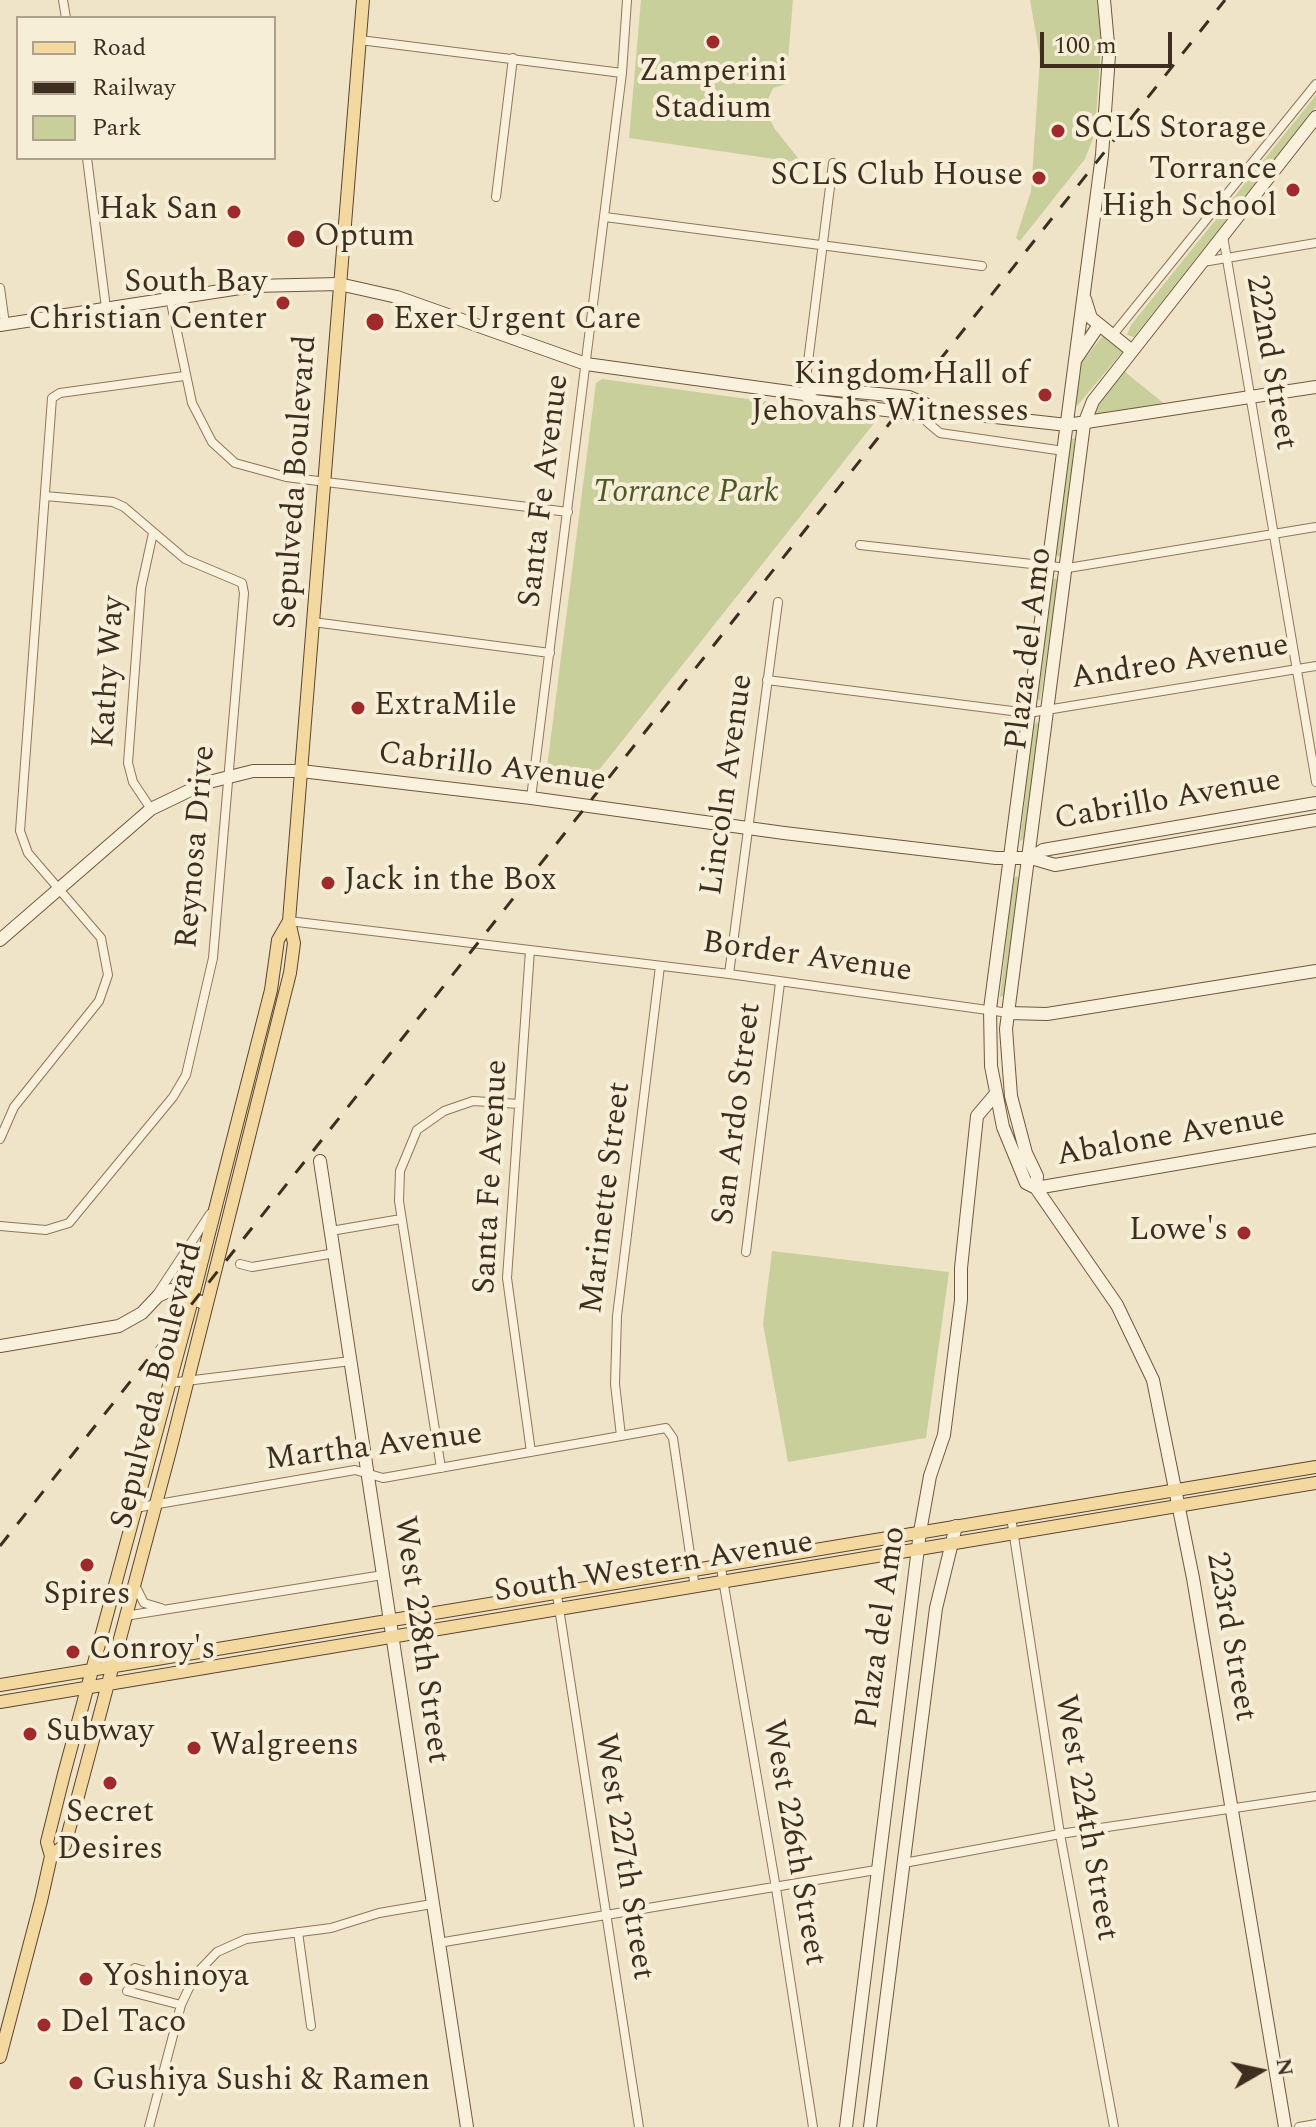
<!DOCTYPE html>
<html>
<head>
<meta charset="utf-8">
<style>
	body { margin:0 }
	#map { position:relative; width:1316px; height:2127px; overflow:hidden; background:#f0e4c8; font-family:Spectral,serif }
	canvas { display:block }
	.legend { position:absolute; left:16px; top:16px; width:260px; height:144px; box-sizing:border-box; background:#f7eed8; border:2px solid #ada18e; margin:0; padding:10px 14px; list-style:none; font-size:24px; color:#3d2e20 }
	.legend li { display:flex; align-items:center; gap:16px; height:40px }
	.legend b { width:40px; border:2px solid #ada18e }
	.north { position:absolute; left:1220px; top:2031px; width:80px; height:80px; -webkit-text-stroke:6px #f7eed8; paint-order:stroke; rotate:81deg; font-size:22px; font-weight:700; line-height:32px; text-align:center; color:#3d2e20 }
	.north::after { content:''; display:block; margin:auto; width:28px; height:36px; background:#3d2e20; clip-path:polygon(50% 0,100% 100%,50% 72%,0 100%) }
	.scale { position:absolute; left:1040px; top:32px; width:132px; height:36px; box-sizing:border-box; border:4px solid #3d2e20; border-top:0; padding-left:10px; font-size:24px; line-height:28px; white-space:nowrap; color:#3d2e20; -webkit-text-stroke:6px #f7eed8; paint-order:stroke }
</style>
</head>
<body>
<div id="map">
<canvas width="1316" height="2127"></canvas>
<ul class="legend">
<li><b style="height:10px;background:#f3d9a0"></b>Road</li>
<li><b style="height:10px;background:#3d2e20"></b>Railway</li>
<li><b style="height:22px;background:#c9cf9b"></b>Park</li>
</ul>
<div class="north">N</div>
<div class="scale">100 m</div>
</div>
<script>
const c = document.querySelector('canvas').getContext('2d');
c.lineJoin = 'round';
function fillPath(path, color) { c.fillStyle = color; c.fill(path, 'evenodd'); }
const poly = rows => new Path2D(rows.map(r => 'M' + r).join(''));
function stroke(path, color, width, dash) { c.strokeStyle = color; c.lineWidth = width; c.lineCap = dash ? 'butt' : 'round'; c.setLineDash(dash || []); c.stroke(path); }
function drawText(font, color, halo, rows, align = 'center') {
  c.font = font + ' Spectral,serif'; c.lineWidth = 8; c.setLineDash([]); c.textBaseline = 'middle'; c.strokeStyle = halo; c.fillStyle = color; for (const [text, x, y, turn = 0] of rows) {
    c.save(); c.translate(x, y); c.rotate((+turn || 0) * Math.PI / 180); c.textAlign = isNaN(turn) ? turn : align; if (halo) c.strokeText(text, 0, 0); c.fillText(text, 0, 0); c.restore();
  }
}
const green = poly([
	[641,0,793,0,786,84,773,88,764,108,775,129,802,163,629,138],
	[1030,0,1097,0,1102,31,1095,133,1085,159,1020,241,1016,238,1031,191,1040,58],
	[1316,95,1316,107,1277,156,1137,333,1134,337,1127,335,1131,325],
	[1104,334,1123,351,1077,406,1075,403,1080,365],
	[1120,368,1171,409,1086,423],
	[602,379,879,417,584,789,547,784,546,775,596,383],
	[1075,438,1062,555,1059,557,1055,553,1070,439],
	[1055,578,1059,582,1040,701,1037,698,1051,582],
	[1037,722,1040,725,1026,838,1020,841,1033,726],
	[1017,876,1020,880,1005,995,1000,997,1013,879],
	[772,1251,949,1272,926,1438,788,1462,763,1324]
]);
const street = poly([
	[63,0,66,18],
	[360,40,622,73],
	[87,158,106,308],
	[496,197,513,58],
	[605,217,982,266],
	[1223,236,1316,782],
	[1203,262,1316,243],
	[0,288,5,324],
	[170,298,192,403,212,442,235,463,286,477,568,512],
	[1112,336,1316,84],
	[804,394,833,163],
	[927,415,927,422,940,433,1064,451],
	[860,545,1068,568,1316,527],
	[313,622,550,653],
	[767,680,1028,713,1316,666],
	[531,798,622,73,627,0],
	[151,809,133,782,128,763,141,588,153,533],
	[289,921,729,974,1009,1013],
	[530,950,507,1278,531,1452],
	[729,974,778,602],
	[0,1139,14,1107,99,1001,108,975,101,938,28,853,20,831,52,398,60,393,184,376],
	[0,1226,46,1230,69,1223,173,1097,186,1075,213,958,244,593,242,583,185,559,124,507,113,502,45,496],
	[331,1231,401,1219],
	[746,1252,780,983],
	[240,1264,252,1267,335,1253],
	[156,1296,210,1214],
	[169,1383,351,1361],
	[621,1436,615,1384,617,1316,660,966],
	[441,1468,399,1201,400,1171,417,1130,444,1111,473,1101,519,1104],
	[135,1508,355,1470,383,1478,666,1428,673,1438,695,1588],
	[1011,1517,1060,1834,1114,2127],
	[721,1568,776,1888,813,2127],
	[135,1585,144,1603,161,1608],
	[557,1595,639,2127],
	[125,1616,383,1575],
	[904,1863,1060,1834,1316,1796],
	[298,1932,311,2026],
	[438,1943,876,1870],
	[135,1968,190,1984],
	[127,1991,181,2005],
	[149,2127,181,2005,195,1975,217,1952,246,1939,331,1928,379,1913,432,1904],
	[1299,2127,1316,2124]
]);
const secondary = poly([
	[1104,0,1109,55,1102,155,990,1009,991,1066,1003,1127,1026,1183,1036,1188,1117,1305,1153,1380,1193,1578,1285,2127],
	[1085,299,1091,318,1132,351],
	[0,325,253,286,339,284,397,297,586,364,804,394,814,401,869,408,927,415,941,411],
	[1076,359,1099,325],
	[804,394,816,388,909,397,941,411,1067,425,1316,387],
	[1031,858,1043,850,1316,803],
	[0,940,151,809,205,783,253,771,301,771,531,798,784,833,996,858,1031,858,1055,865,1316,820],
	[1009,1013,1047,1014,1316,971],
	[320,1161,467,2127],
	[1036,1188,1037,1176,1026,1153,1011,1096,1006,1029,1084,424,1093,401,1316,117],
	[1036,1188,1316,1140],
	[0,1346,119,1326,142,1313,158,1296,171,1290,206,1304],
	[846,2127,920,1532,930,1476,944,1435,961,1300,961,1268,977,1116,994,1096],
	[870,2127,936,1608,956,1526]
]);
const primary = poly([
	[0,1685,1316,1467],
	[0,1702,1316,1483],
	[51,1856,65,1845,170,1451,290,973,294,943,289,921,363,0],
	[0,2057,41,1901,51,1856,47,1842,64,1774,192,1300,271,990,278,940,289,921]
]);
const rail = poly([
	[0,1546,1225,0]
]);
const markers = [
	[713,42,8,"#9e2a2b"],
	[1058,131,8,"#9e2a2b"],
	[1039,178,8,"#9e2a2b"],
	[1293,190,8,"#9e2a2b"],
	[234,212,8,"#9e2a2b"],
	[296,239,10,"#9e2a2b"],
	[283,303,8,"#9e2a2b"],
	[375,322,10,"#9e2a2b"],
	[1045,395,8,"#9e2a2b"],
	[358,708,8,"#9e2a2b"],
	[328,883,8,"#9e2a2b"],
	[1244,1233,8,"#9e2a2b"],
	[87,1565,8,"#9e2a2b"],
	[73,1652,8,"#9e2a2b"],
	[30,1734,8,"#9e2a2b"],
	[194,1748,8,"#9e2a2b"],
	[110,1783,8,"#9e2a2b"],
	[86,1979,8,"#9e2a2b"],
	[44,2025,8,"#9e2a2b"],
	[76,2083,8,"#9e2a2b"]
];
const poiNames = [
	["Zamperini",713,74,"center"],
	["Stadium",713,111,"center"],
	["SCLS Storage",1074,131],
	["Torrance",1277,172,"right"],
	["High School",1277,209,"right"],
	["SCLS Club House",1023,178,"right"],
	["Hak San",218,212,"right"],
	["Optum",314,239],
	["South Bay",267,285,"right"],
	["Christian Center",267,322,"right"],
	["Exer Urgent Care",393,322],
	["Kingdom Hall of",1029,377,"right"],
	["Jehovahs Witnesses",1029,414,"right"],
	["ExtraMile",374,708],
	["Jack in the Box",344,883],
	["Lowe's",1228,1233,"right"],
	["Spires",87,1597,"center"],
	["Conroy's",89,1652],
	["Subway",46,1734],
	["Walgreens",210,1748],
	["Secret",110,1815,"center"],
	["Desires",110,1852,"center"],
	["Yoshinoya",102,1979],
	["Del Taco",60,2025],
	["Gushiya Sushi & Ramen",92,2083]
];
const streetNames = [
	["222nd Street",1269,363,80],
	["Sepulveda Boulevard",298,482,-86],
	["Santa Fe Avenue",546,491,-83],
	["Plaza del Amo",1031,649,-83],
	["Andreo Avenue",1180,664,-9],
	["Kathy Way",111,672,-86],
	["Cabrillo Avenue",492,769,7],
	["Lincoln Avenue",729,785,-82],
	["Cabrillo Avenue",1168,802,-10],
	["Reynosa Drive",198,847,-85],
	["Border Avenue",807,959,8],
	["San Ardo Street",739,1114,-83],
	["Abalone Avenue",1171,1138,-10],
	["Santa Fe Avenue",493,1177,-87],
	["Marinette Street",608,1198,-83],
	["Sepulveda Boulevard",159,1386,-76],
	["Martha Avenue",374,1449,-7],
	["South Western Avenue",654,1569,-9],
	["Plaza del Amo",883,1628,-82],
	["223rd Street",1229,1637,80],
	["West 228th Street",419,1640,82],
	["West 224th Street",1084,1818,80],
	["West 226th Street",792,1843,80],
	["West 227th Street",622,1857,81]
];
const parkNames = [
	["Torrance Park",686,495]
];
fillPath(green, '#c9cf9b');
stroke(street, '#8d765c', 10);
stroke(secondary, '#6f573f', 14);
stroke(primary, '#5b4430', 14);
stroke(street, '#faf1dc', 8);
stroke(secondary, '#faf1dc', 12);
stroke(primary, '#f3d9a0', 12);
stroke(rail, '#3d2e20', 3, [14, 14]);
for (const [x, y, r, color] of markers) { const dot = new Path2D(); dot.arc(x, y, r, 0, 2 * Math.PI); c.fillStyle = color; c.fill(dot); stroke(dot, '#f7eed8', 3); }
drawText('32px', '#3d2e20', '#f7eed8', poiNames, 'left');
drawText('32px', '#3d2e20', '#f7eed8', streetNames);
drawText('italic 32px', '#4d5a26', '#f7eed8', parkNames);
</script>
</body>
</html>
